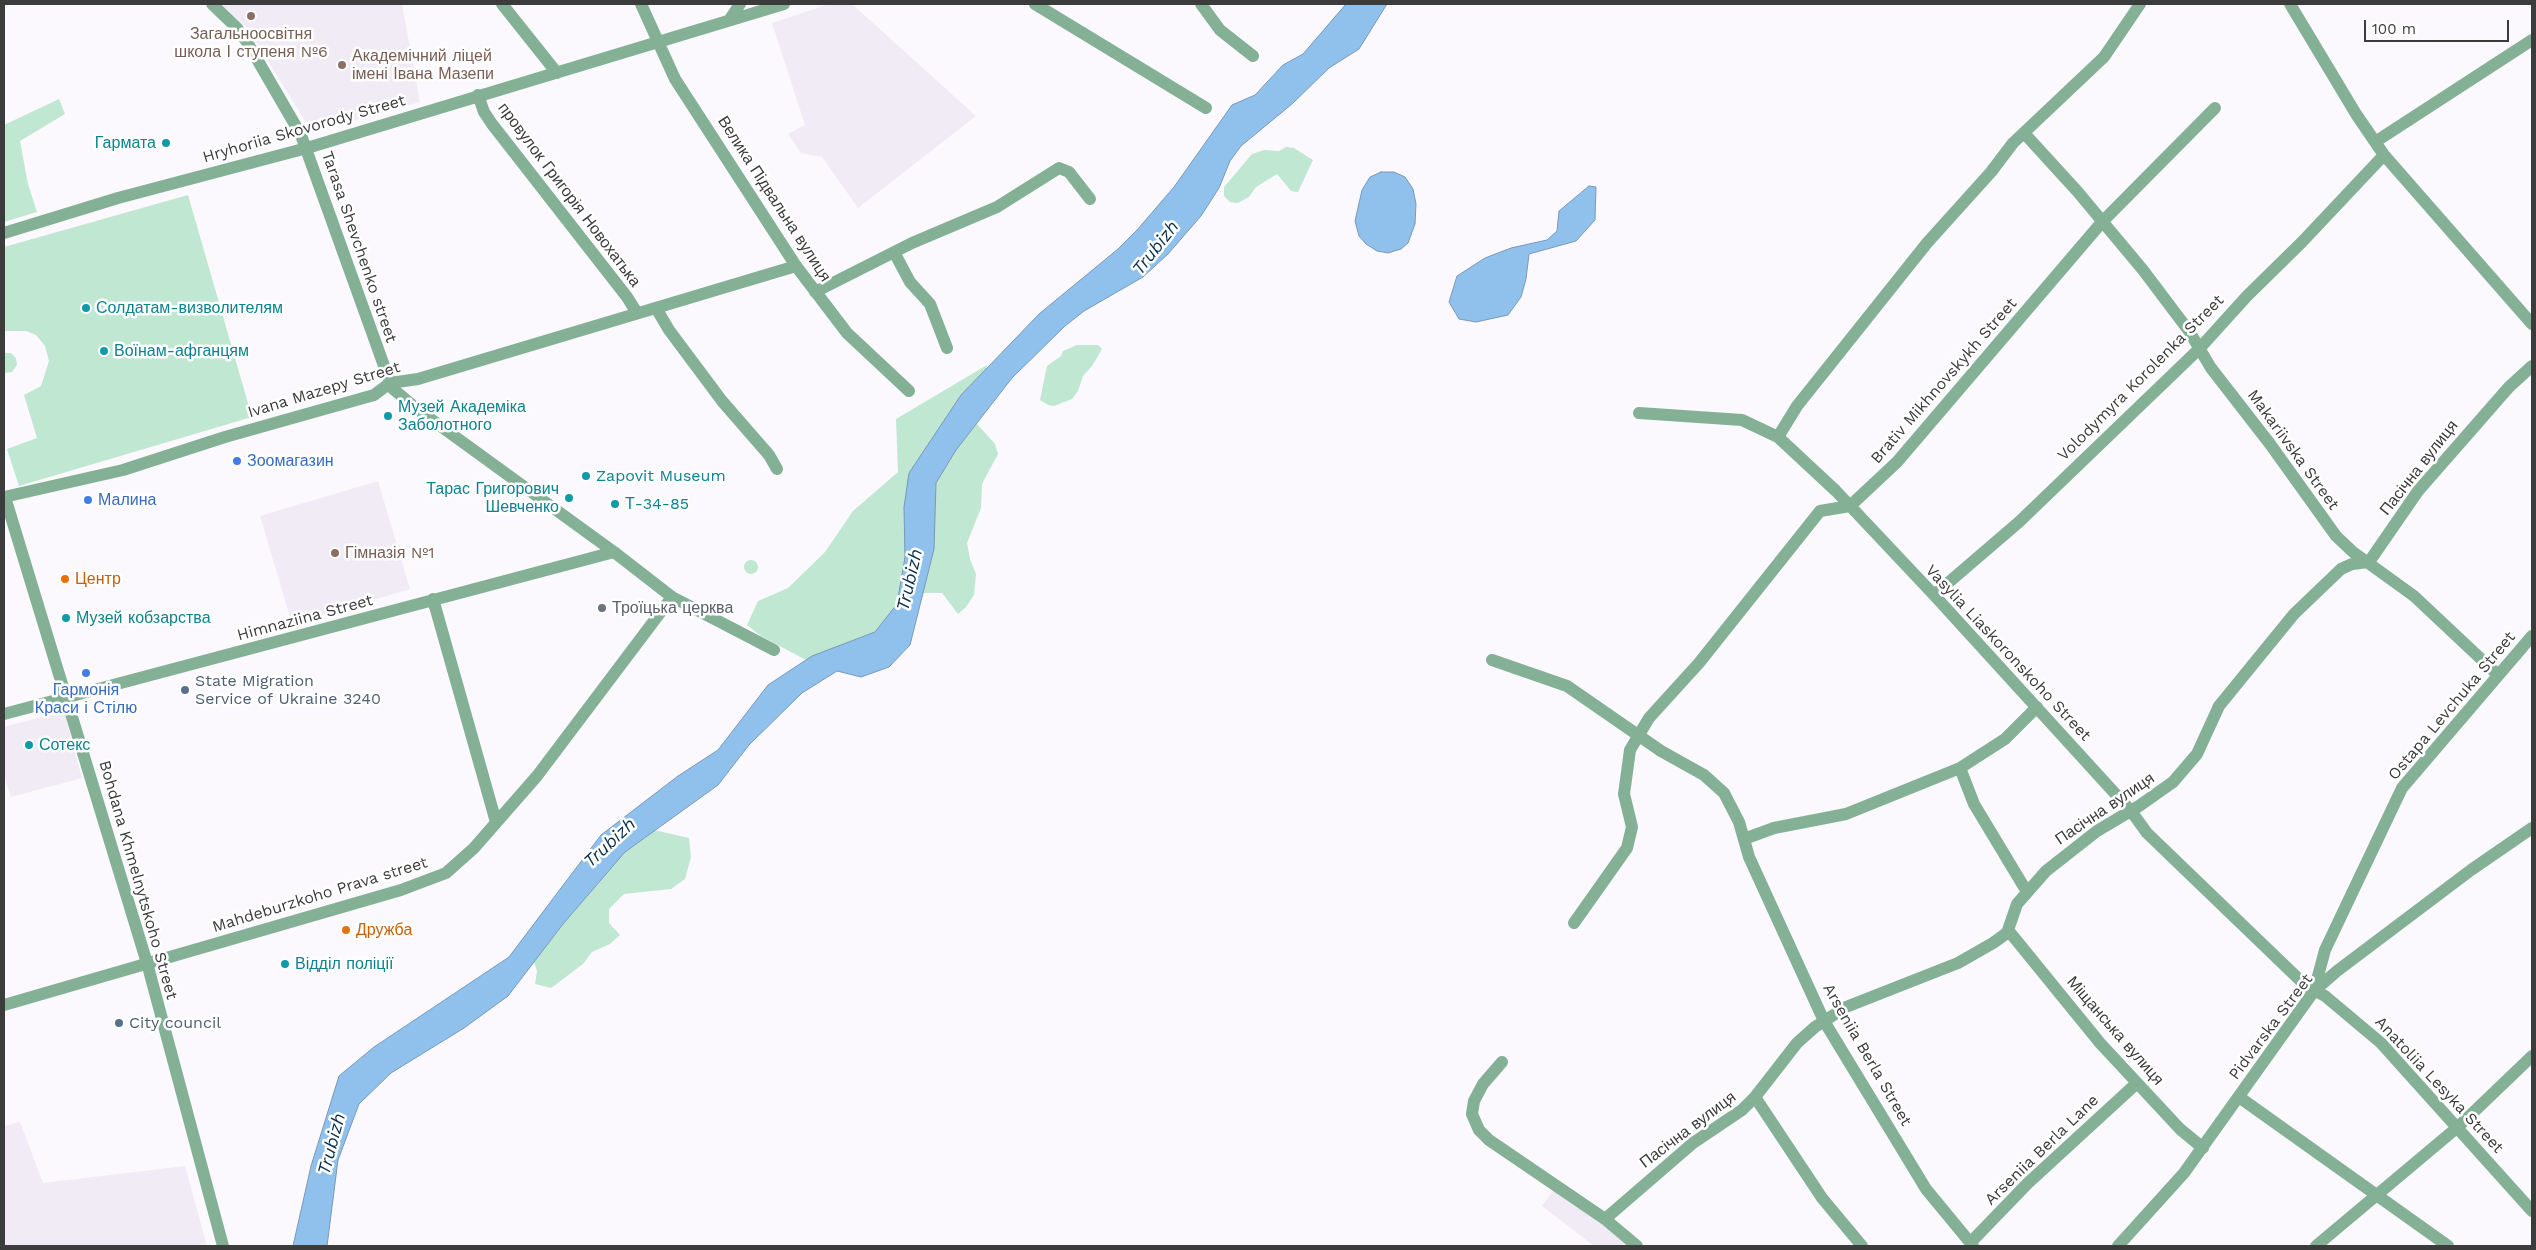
<!DOCTYPE html>
<html>
<head>
<meta charset="utf-8">
<style>
	body { margin:0 }
	#map { position:relative; width:2536px; height:1250px; overflow:hidden; background:#fbf9fd; font-family:"Work Sans",sans-serif }
	canvas { display:block }
	.frame { position:absolute; inset:0; border:5px solid #3d3c3d; pointer-events:none }
	.scale { position:absolute; left:2364px; top:20px; width:145px; height:22px; box-sizing:border-box; border:2px solid #3d3c3d; border-top:0; padding-left:6px; font-size:15px; line-height:18px; white-space:nowrap; color:#3d3c3d; -webkit-text-stroke:4px #fff; paint-order:stroke }
</style>
</head>
<body>
<div id="map">
<canvas width="2536" height="1250"></canvas>
<div class="frame"></div>
<div class="scale">100 m</div>
</div>
<script>
const c = document.querySelector('canvas').getContext('2d');
c.lineJoin = 'round';
function fillPath(path, color) { c.fillStyle = color; c.fill(path, 'evenodd'); }
const poly = rows => new Path2D(rows.map(r => 'M' + r).join(''));
function stroke(path, color, width, dash) { c.strokeStyle = color; c.lineWidth = width; c.lineCap = dash ? 'butt' : 'round'; c.setLineDash(dash || []); c.stroke(path); }
function drawText(font, color, halo, rows, align = 'center') {
  c.font = font + ' "Work Sans",sans-serif'; c.lineWidth = 5; c.setLineDash([]); c.textBaseline = 'middle'; c.strokeStyle = halo; c.fillStyle = color; for (const [text, x, y, turn = 0] of rows) {
    c.save(); c.translate(x, y); c.rotate((+turn || 0) * Math.PI / 180); c.textAlign = isNaN(turn) ? turn : align; if (halo) c.strokeText(text, 0, 0); c.fillText(text, 0, 0); c.restore();
  }
}
const built = poly([
	[221,4,402,4,420,102,312,132,248,29],
	[829,4,852,4,976,116,858,208,822,157,801,153,788,134,805,125,772,23],
	[378,481,410,589,292,624,260,516],
	[64,711,82,778,11,797,4,775,4,727],
	[20,1122,43,1183,185,1166,207,1246,4,1246,4,1126],
	[1556,1186,1640,1246,1594,1246,1542,1206]
]);
const green = poly([
	[59,99,65,114,20,141,28,184,37,212,4,222,4,125],
	[1286,147,1294,148,1313,160,1298,192,1291,191,1277,174,1256,187,1249,197,1238,203,1230,202,1224,196,1224,187,1252,154,1264,150,1279,151],
	[188,195,252,417,19,486,7,449,37,438,24,395,41,386,49,361,45,346,36,335,26,331,4,331,4,247],
	[1077,345,1098,345,1102,349,1092,366,1083,376,1078,391,1072,399,1054,406,1048,405,1040,400,1047,366,1061,356,1063,351],
	[4,353,11,353,16,358,17,365,12,372,4,373],
	[987,365,977,424,995,444,998,454,982,484,981,508,967,543,970,559,976,574,974,595,966,607,958,614,942,593,922,593,897,604,875,632,806,660,761,636,747,625,758,601,788,588,825,552,853,511,898,472,896,419],
	'744 567a7 7 0 1 1 14 0a7 7 0 1 1-14 0Z',
	[654,830,689,838,691,857,685,879,671,889,624,894,609,909,609,923,620,935,610,944,592,952,583,964,551,988,535,984,537,971,534,962,563,924,625,852]
]);
const water = poly([
	[1346,4,1387,4,1359,49,1329,68,1292,104,1241,146,1230,161,1219,188,1201,216,1168,254,1143,277,1084,311,1065,326,1012,378,956,450,936,483,934,549,910,645,889,667,861,677,837,671,802,693,749,745,718,785,625,852,563,924,508,996,464,1028,391,1073,359,1104,338,1160,327,1246,293,1246,311,1166,339,1076,374,1047,509,957,601,835,678,776,718,750,768,685,812,656,875,632,897,604,905,557,904,507,909,473,961,395,1039,314,1118,249,1137,230,1174,187,1232,105,1255,95,1283,65,1303,54,1346,4],
	[1381,172,1394,172,1405,177,1413,189,1416,204,1415,224,1408,243,1401,249,1388,253,1377,251,1366,244,1359,236,1355,221,1362,190,1370,177,1381,172],
	[1589,186,1596,187,1595,220,1576,241,1529,254,1526,279,1521,297,1508,315,1476,322,1459,319,1449,302,1457,276,1485,258,1511,248,1547,240,1557,231,1559,211,1589,186]
]);
const minor = poly([
	[212,4,237,28,247,42,301,135,392,388,417,409,614,552,672,597,774,650],
	[502,4,557,73],
	[641,4,675,79,796,266,847,333,909,391],
	[1035,4,1206,108],
	[1201,4,1220,30,1253,56],
	[2290,4,2356,114,2384,155,2532,324],
	[730,19,740,4],
	[478,95,484,112,492,124,627,297,637,313],
	[2024,133,2077,191,2143,270,2189,331,2211,368,2270,444,2336,536,2353,552,2414,596,2497,674],
	[2375,142,2532,40],
	[4,233,118,198,307,148,784,4],
	[894,252,910,282,930,304,947,348],
	[815,292,912,243,997,207,1059,168,1069,172,1090,199],
	[656,308,669,330,722,401,769,455,777,469],
	[1639,413,1742,420,1778,437,1836,491,1934,595,2131,811,2147,833,2306,986,2325,996,2381,1043,2532,1211],
	[1778,437,1797,406,1927,243,1991,172,2013,143,2104,57,2140,4],
	[4,497,123,470,225,437,374,395,390,383,418,379,796,266],
	[5,497,147,963,223,1246],
	[1934,595,2019,522,2199,349,2247,296,2302,242,2384,155],
	[433,599,496,822],
	[1492,660,1567,686,1661,751,1704,775,1724,793,1739,822,1749,857,1824,1021,1926,1189,1973,1246],
	[4,714,614,552],
	[1960,768,1974,804,2027,892],
	[1744,839,1774,828,1846,814,1960,768,2005,739,2037,707],
	[1574,923,1627,848,1632,827,1624,794,1630,750,1649,718,1699,663,1820,511,1850,506,1897,462,2102,222,2215,108],
	[2008,930,2100,1043,2180,1129,2203,1148],
	[2314,991,2325,950,2402,788,2532,636],
	[4,1005,401,890,446,873,474,848,537,776,672,597],
	[1502,1062,1483,1084,1474,1101,1472,1114,1479,1130,1489,1140,1605,1219,1637,1246],
	[1755,1097,1822,1198,1862,1246],
	[2239,1097,2448,1246],
	[1605,1219,1693,1143,1742,1110,1755,1097,1797,1043,1815,1027,1846,1007,1958,963,1993,943,2007,933,2017,904,2046,871,2097,831,2139,806,2173,782,2197,754,2219,706,2294,614,2341,569,2352,564,2369,562,2418,491,2509,387,2532,366],
	[1970,1243,2028,1183,2137,1083],
	[2118,1246,2184,1173,2314,991,2337,971,2471,870,2532,828],
	[2316,1246,2459,1126,2532,1056]
]);
const markers = [
	[251,16,5,"#8d6e63"],
	[342,65,5,"#8d6e63"],
	[166,143,5,"#0f9aa8"],
	[86,308,5,"#0f9aa8"],
	[104,351,5,"#0f9aa8"],
	[388,416,5,"#0f9aa8"],
	[237,461,5,"#3f7fe0"],
	[586,476,5,"#0f9aa8"],
	[569,498,5,"#0f9aa8"],
	[88,500,5,"#3f7fe0"],
	[615,504,5,"#0f9aa8"],
	[335,553,5,"#8d6e63"],
	[65,579,5,"#e8710a"],
	[602,608,5,"#6b7280"],
	[66,618,5,"#0f9aa8"],
	[86,673,5,"#3f7fe0"],
	[185,690,5,"#5c6f8a"],
	[29,745,5,"#0f9aa8"],
	[346,930,5,"#e8710a"],
	[285,964,5,"#0f9aa8"],
	[119,1023,5,"#5c6f8a"]
];
const educationNames = [
	["Загальноосвітня",251,34,"center"],
	["школа І ступеня №6",251,52,"center"],
	["Академічний ліцей",352,56],
	["імені Івана Мазепи",352,74],
	["Гімназія №1",345,553]
];
const streetNames = [
	["Hryhoriia Skovorody Street",304,129,-16],
	["провулок Григорія Новохатька",569,195,53],
	["Велика Підвальна вулиця",774,199,57],
	["Tarasa Shevchenko street",359,247,71],
	["Volodymyra Korolenka Street",2141,378,-45],
	["Brativ Mikhnovskykh Street",1944,381,-49],
	["Ivana Mazepy Street",324,390,-17],
	["Makariivska Street",2293,450,54],
	["Пасічна вулиця",2419,468,-52],
	["Himnaziina Street",305,618,-15],
	["Vasylia Liaskoronskoho Street",2008,653,47],
	["Ostapa Levchuka Street",2452,706,-50],
	["Пасічна вулиця",2105,809,-34],
	["Bohdana Khmelnytskoho Street",138,880,74],
	["Mahdeburzkoho Prava street",320,895,-17],
	["Pidvarska Street",2271,1027,-53],
	["Міщанська вулиця",2115,1031,49],
	["Arseniia Berla Street",1867,1055,60],
	["Anatoliia Lesyka Street",2439,1085,47],
	["Пасічна вулиця",1688,1130,-37],
	["Arseniia Berla Lane",2042,1150,-44]
];
const cultureNames = [
	["Гармата",156,143,"right"],
	["Солдатам-визволителям",96,308],
	["Воїнам-афганцям",114,351],
	["Музей Академіка",398,407],
	["Заболотного",398,425],
	["Zapovit Museum",596,476],
	["Тарас Григорович",559,489,"right"],
	["Шевченко",559,507,"right"],
	["Т-34-85",625,504],
	["Музей кобзарства",76,618],
	["Сотекс",39,745],
	["Відділ поліції",295,964]
];
const shopNames = [
	["Зоомагазин",247,461],
	["Малина",98,500],
	["Гармонія",86,690,"center"],
	["Краси і Стілю",86,708,"center"]
];
const foodNames = [
	["Центр",75,579],
	["Дружба",356,930]
];
const worshipNames = [
	["Троїцька церква",612,608]
];
const serviceNames = [
	["State Migration",195,681],
	["Service of Ukraine 3240",195,699],
	["City council",129,1023]
];
const waterNames = [
	["Trubizh",1156,248,-52],
	["Trubizh",910,580,-77],
	["Trubizh",610,843,-43],
	["Trubizh",332,1144,-75]
];
fillPath(built, '#f1ebf5');
fillPath(green, '#c0e7d1');
fillPath(water, '#90c1ed');
stroke(water, '#7799b8', 1);
stroke(minor, '#84b196', 12);
for (const [x, y, r, color] of markers) { const dot = new Path2D(); dot.arc(x, y, r, 0, 2 * Math.PI); c.fillStyle = color; c.fill(dot); stroke(dot, '#fff', 2); }
drawText('16px', '#785e54', '#fff', educationNames, 'left');
drawText('16px', '#3d3c3d', '#fff', streetNames);
drawText('16px', '#0d838f', '#fff', cultureNames, 'left');
drawText('16px', '#366cbe', '#fff', shopNames, 'left');
drawText('16px', '#c56008', '#fff', foodNames, 'left');
drawText('16px', '#5b616d', '#fff', worshipNames, 'left');
drawText('16px', '#4e5e75', '#fff', serviceNames, 'left');
drawText('italic 18px', '#082f4c', '#fff', waterNames);
</script>
</body>
</html>
